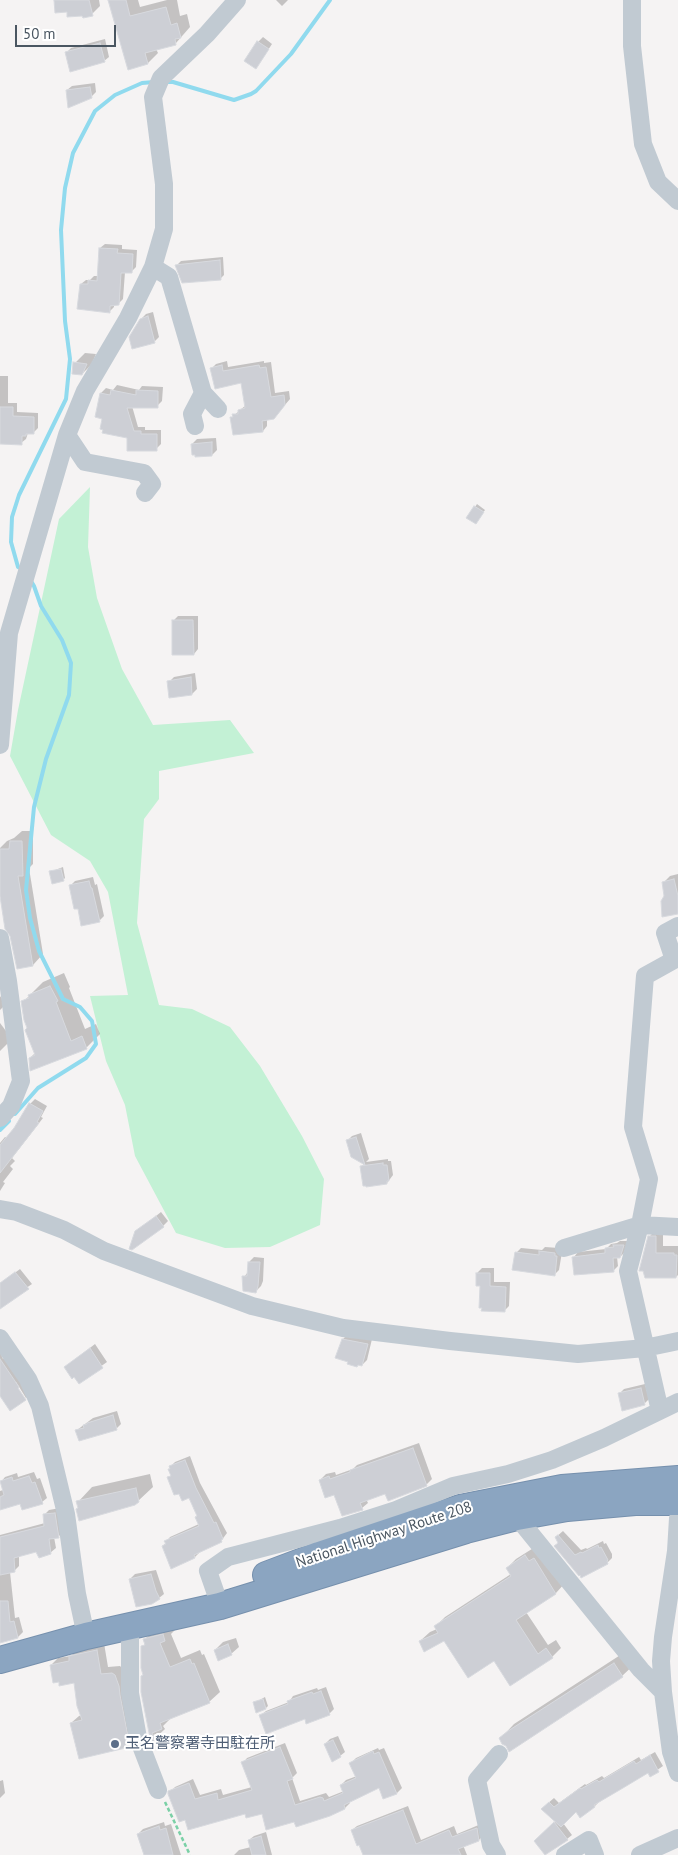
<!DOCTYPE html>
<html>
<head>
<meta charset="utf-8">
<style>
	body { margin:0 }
	#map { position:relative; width:678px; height:1855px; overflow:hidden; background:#f5f3f3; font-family:"PT Sans",sans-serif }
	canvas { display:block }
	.scale { position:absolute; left:15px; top:25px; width:101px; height:22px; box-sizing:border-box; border:2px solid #4a5661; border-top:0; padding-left:6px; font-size:15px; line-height:18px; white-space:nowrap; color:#4a5661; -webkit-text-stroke:4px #fff; paint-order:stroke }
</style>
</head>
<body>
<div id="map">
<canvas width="678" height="1855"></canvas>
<div class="scale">50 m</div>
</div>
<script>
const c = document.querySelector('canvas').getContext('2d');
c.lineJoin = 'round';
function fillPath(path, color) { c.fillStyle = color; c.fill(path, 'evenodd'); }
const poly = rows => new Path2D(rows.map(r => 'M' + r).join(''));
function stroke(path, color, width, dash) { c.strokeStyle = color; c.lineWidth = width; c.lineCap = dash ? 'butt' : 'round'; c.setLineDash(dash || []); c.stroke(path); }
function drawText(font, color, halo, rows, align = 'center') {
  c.font = font + ' "PT Sans","Noto Sans JP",sans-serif'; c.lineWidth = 4; c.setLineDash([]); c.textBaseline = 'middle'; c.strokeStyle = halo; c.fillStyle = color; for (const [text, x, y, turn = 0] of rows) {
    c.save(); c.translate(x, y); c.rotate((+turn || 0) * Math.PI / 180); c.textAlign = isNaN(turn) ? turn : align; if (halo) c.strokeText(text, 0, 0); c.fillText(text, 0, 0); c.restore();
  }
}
const green = poly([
	[90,487,88,547,97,598,122,669,153,725,230,720,254,753,159,771,159,799,144,819,137,923,159,1005,192,1009,230,1027,260,1066,302,1136,324,1179,320,1225,270,1247,225,1248,176,1233,135,1156,125,1105,106,1061,90,996,128,995,108,892,90,861,51,835,10,756,18,710,59,519]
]);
const shadow = poly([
	[55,0,99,0,100,6,92,14,68,11],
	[110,0,138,0,140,7,167,0,177,0,180,16,187,14,190,27,176,43,156,49,158,53,148,63],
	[276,0,288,0,282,6],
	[263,37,272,44,260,62,258,42],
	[105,39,109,57,104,61,66,53,71,48],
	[95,83,96,92,91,97,67,90,72,86],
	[105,244,122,245,122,249,137,250,136,267,131,272,125,272,123,299,118,304,114,304,114,307,109,312,81,284,86,280,90,280,94,276,99,276,100,248],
	[223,257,224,275,220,279,177,265,181,261],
	[153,312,159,337,154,342,141,319,146,314],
	[85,353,96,354,92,364,82,374,75,363],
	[227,361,228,367,264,361,264,363,271,362,275,393,289,391,290,399,279,412,267,419,267,426,263,431,232,417,246,405,242,381,211,369,216,364],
	[0,376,8,376,8,403,17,403,17,412,38,413,38,428,33,433,28,433,26,439,21,443,0,443],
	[117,385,139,390,142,386,163,387,162,401,157,406,132,406,138,427,145,427,145,430,161,430,161,444,156,449,128,437,103,419,97,417,101,393,106,388,113,390],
	[216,438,217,450,212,455,192,444,197,439],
	[477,504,485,510,476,523,468,518],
	[178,616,198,616,198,649,194,654,173,621],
	[195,673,197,689,192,694,169,682,174,677],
	[22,831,33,831,33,864,29,868,43,954,33,965,0,889,0,848,7,841,14,838],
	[63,867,65,878,63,880,50,872],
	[678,874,678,913,665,897,664,882,670,876],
	[93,877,95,885,97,884,104,916,99,921,79,907,70,886,75,881],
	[64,973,70,987,69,988,85,1029,96,1024,100,1034,86,1048,31,1069,30,1058,35,1053,23,1002,43,982],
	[0,996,6,1004,0,1010],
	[0,1023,12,1039,0,1051],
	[35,1099,47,1106,41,1117,43,1118,12,1158,15,1161,10,1166,13,1169,3,1182,5,1183,0,1191,0,1143,5,1137,7,1138,15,1128,30,1104],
	[361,1133,369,1159,366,1162,388,1159,388,1161,391,1161,393,1175,387,1183,362,1166,364,1164,347,1141,352,1136],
	[161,1212,168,1221,163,1226,136,1232],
	[657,1229,663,1229,663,1246,678,1246,678,1275,676,1277,646,1276,649,1237],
	[620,1241,628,1241,625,1252,620,1257,617,1257,618,1266,613,1271,574,1257,578,1252,606,1249,611,1244,617,1243],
	[545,1247,559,1248,562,1252,559,1270,554,1275,516,1253,521,1248,542,1250],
	[254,1257,264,1258,263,1281,261,1286,256,1291,244,1277,248,1272,249,1262],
	[482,1268,494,1268,494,1282,510,1282,509,1306,504,1311,481,1285,477,1273],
	[20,1269,32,1284,0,1306,0,1284],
	[348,1334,372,1339,367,1360,362,1365,349,1361,343,1339],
	[95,1344,107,1362,79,1382,65,1367],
	[0,1352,3,1359,8,1356,30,1395,26,1398,16,1382,0,1394],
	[645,1384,649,1399,644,1404,619,1394,624,1389],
	[117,1411,121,1424,116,1429,77,1430,93,1418],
	[419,1443,432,1479,426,1485,386,1492,366,1499,368,1503,362,1508,334,1494,320,1480,326,1474,335,1472,336,1475,353,1469,357,1465],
	[190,1456,200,1483,227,1533,221,1541,199,1551,199,1553,195,1557,163,1546,170,1537,199,1524,198,1516,189,1496,169,1477,172,1474,171,1466,175,1462],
	[34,1472,37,1479,40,1478,47,1498,42,1502,20,1502,0,1509,0,1491,3,1490,1,1482,5,1477,17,1473,18,1477],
	[150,1474,153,1487,138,1501,79,1507,78,1502,92,1487],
	[60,1508,63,1532,58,1537,54,1537,56,1548,50,1553,37,1551,19,1556,19,1566,14,1571,10,1572,15,1618,19,1617,23,1632,18,1637,0,1642,0,1535,45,1523,44,1515,49,1510],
	[563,1531,581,1550,586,1548,587,1549,603,1541,604,1544,606,1543,612,1554,612,1558,607,1563,582,1576,556,1537],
	[535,1547,565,1583,556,1593,526,1612,548,1645,556,1640,561,1648,552,1657,494,1659,445,1640,420,1641,430,1632,437,1629,436,1626,445,1617,511,1574,507,1568,516,1559],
	[156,1570,164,1594,159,1598,130,1579,135,1574],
	[173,1625,175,1630,171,1634,181,1658,200,1650,202,1655,204,1654,220,1692,209,1702,172,1717,163,1726,165,1729,152,1741,142,1647,146,1643,145,1639,155,1629],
	[236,1638,239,1647,231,1654,215,1650,223,1642],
	[104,1643,108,1667,120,1666,122,1668,137,1739,130,1746,71,1723,79,1716,82,1715,75,1682,51,1665,58,1658,71,1656,77,1650],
	[628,1650,637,1662,622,1676,500,1739,514,1724],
	[326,1687,334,1709,329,1714,261,1715,266,1711,289,1702,293,1696,317,1688,318,1690],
	[265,1697,268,1706,266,1708,254,1703],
	[338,1736,345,1752,340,1756,325,1744,330,1739],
	[285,1743,297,1773,292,1778,300,1801,326,1793,329,1797,344,1791,341,1785,346,1780,357,1776,351,1763,356,1758,378,1748,379,1750,384,1748,402,1788,397,1793,384,1797,379,1787,349,1801,350,1803,345,1808,330,1815,294,1820,262,1813,245,1812,186,1818,170,1792,175,1787,193,1779,200,1795,221,1789,223,1795,252,1787,243,1763,247,1758],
	[655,1752,663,1766,650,1775,649,1772,599,1802,595,1806,576,1810,563,1823,572,1835,567,1839,540,1836,556,1821,547,1804,554,1798,559,1803,585,1784,586,1785,602,1776,604,1778,639,1757,641,1760],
	[3,1780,5,1793,0,1798,0,1781],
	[408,1806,421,1840,454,1826,457,1834,481,1824,483,1835,479,1840,463,1845,467,1855,370,1855,352,1830,357,1826],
	[164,1822,165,1826,171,1824,181,1855,146,1855,138,1834,143,1829],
	[266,1832,272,1855,234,1855,239,1850,251,1847,249,1840,254,1836]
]);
const stream = poly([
	[166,82,173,82,234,100,251,94,256,91,291,54,330,0],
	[22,569,18,567,11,542,12,517,19,495,66,399,70,359,65,321,61,230,65,188,73,153,95,111,115,95,142,83,154,82],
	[15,1114,38,1088,86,1058,96,1044,92,1021,80,1007,63,999,39,951,30,918,26,890,34,807,46,759,69,695,71,663,62,640,41,606,34,586,31,581],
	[0,1130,9,1121]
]);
const building = poly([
	[54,0,89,0,93,16,83,18,82,16,67,17,67,12,55,13,54,0],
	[108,0,126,0,130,16,166,7,171,25,177,23,181,38,175,39,176,45,145,53,148,64,128,70,108,0],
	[257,41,269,49,256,69,244,61,257,41],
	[100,43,105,62,70,72,65,52,100,43],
	[90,87,92,98,68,108,66,90,90,87],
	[99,248,118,249,117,253,133,254,132,273,121,273,119,305,110,306,110,313,77,309,80,284,88,284,88,280,97,281,99,248],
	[220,260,221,280,182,283,175,265,220,260],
	[148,316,155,343,132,349,129,337,140,319,148,316],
	[73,362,87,364,82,375,72,374,73,362],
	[222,365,223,371,259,365,260,368,266,367,271,397,284,395,285,405,274,419,262,421,263,432,233,435,230,417,233,417,232,414,238,414,238,410,245,408,241,383,215,389,210,368,222,365],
	[111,390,136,395,136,390,158,391,158,408,127,408,134,431,141,431,141,434,157,434,157,451,127,451,127,438,102,433,103,430,100,429,102,419,95,417,100,393,110,395,111,390],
	[0,407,13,407,13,416,34,417,34,434,26,434,26,436,22,436,22,445,0,444,0,407],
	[212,442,212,456,195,457,195,455,192,455,191,444,212,442],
	[474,506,484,512,476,524,466,518,474,506],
	[172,620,193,620,194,655,172,655,172,620],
	[191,677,192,695,169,698,167,681,191,677],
	[10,841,22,841,23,876,18,876,33,966,17,969,10,936,5,929,0,896,0,849,9,849,10,841],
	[61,869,64,881,52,884,49,871,61,869],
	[674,879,678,896,678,914,662,917,661,901,664,896,662,882,674,879],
	[89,881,91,888,92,888,100,922,81,926,78,909,74,909,69,885,89,881],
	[50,986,58,1001,56,1002,71,1041,82,1036,87,1049,30,1071,29,1058,35,1055,25,1030,27,1028,24,1020,21,1001,29,998,28,995,50,986],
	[29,1103,43,1111,37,1122,39,1123,0,1173,0,1145,14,1128,29,1103],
	[356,1137,365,1165,351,1157,346,1140,356,1137],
	[383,1163,383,1165,387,1165,389,1181,387,1181,387,1184,366,1187,366,1186,363,1186,360,1166,383,1163],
	[156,1216,164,1227,132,1250,129,1249,135,1231,156,1216],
	[648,1236,656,1236,656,1253,674,1253,674,1255,677,1255,676,1278,645,1278,643,1271,639,1271,648,1236],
	[613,1245,624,1245,620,1258,613,1258,614,1272,574,1275,572,1257,605,1253,605,1248,614,1247,613,1245],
	[539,1251,555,1253,555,1256,557,1256,555,1276,512,1270,515,1252,539,1255,539,1251],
	[248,1262,260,1262,258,1286,256,1293,243,1291,242,1276,247,1276,248,1262],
	[15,1272,29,1289,0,1309,0,1283,15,1272],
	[476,1273,490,1273,490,1286,506,1287,505,1312,481,1311,482,1308,479,1308,480,1286,476,1286,476,1273],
	[342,1339,368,1344,362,1366,358,1365,357,1367,347,1364,348,1362,335,1358,342,1339],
	[90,1348,103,1368,79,1384,74,1377,72,1379,64,1367,90,1348],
	[0,1359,19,1387,18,1388,26,1400,10,1411,0,1396,0,1359],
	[641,1388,645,1405,622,1411,618,1393,641,1388],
	[113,1415,117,1430,79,1441,75,1430,84,1428,83,1425,87,1424,87,1423,113,1415],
	[413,1448,427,1486,388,1501,385,1494,360,1503,363,1510,342,1516,334,1495,325,1498,319,1480,329,1476,330,1479,350,1472,350,1470,413,1448],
	[185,1460,196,1488,214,1523,216,1522,223,1539,221,1540,222,1542,194,1555,195,1558,171,1569,162,1546,166,1544,164,1541,199,1526,195,1517,197,1516,189,1498,182,1501,179,1494,174,1495,167,1477,171,1476,168,1469,170,1469,169,1466,185,1460],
	[29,1476,32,1483,35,1482,43,1504,22,1510,20,1504,0,1510,0,1497,4,1495,0,1481,12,1477,13,1481,29,1476],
	[136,1488,139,1502,135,1505,79,1521,76,1509,78,1508,76,1501,136,1488],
	[55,1513,59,1538,49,1539,51,1554,39,1558,36,1552,14,1558,15,1572,0,1575,0,1537,44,1526,43,1514,55,1513],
	[558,1535,575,1555,581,1552,582,1553,598,1545,599,1548,601,1547,608,1560,607,1561,608,1564,581,1578,580,1575,579,1576,554,1546,558,1543,555,1537,558,1535],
	[525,1555,529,1561,534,1558,556,1594,516,1620,538,1654,546,1648,553,1658,510,1686,494,1661,468,1678,444,1641,424,1652,419,1641,438,1633,434,1626,511,1576,506,1568,525,1555],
	[151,1574,156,1591,160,1599,152,1604,136,1607,129,1579,151,1574],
	[0,1601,8,1601,10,1622,14,1621,18,1638,0,1643,0,1601],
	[163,1634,165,1641,160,1643,170,1667,190,1659,192,1664,194,1663,210,1703,160,1723,162,1729,152,1733,156,1741,151,1743,141,1692,141,1676,143,1675,141,1668,141,1646,145,1645,143,1639,163,1634],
	[228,1644,232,1655,218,1661,214,1650,228,1644],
	[97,1650,101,1674,112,1673,115,1675,119,1686,120,1695,130,1747,79,1759,70,1723,82,1720,77,1706,74,1683,59,1686,59,1682,53,1683,50,1665,69,1661,69,1656,97,1650],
	[614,1663,623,1677,509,1752,506,1746,502,1744,499,1738,508,1731,614,1663],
	[321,1691,330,1715,306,1724,305,1719,266,1734,259,1715,288,1704,287,1701,312,1692,313,1694,321,1691],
	[263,1699,266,1709,256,1713,253,1702,263,1699],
	[333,1740,341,1757,332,1762,324,1744,333,1740],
	[280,1747,293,1779,287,1781,295,1805,320,1797,323,1798,324,1801,343,1793,340,1785,356,1778,349,1763,373,1751,374,1754,379,1752,397,1794,383,1799,379,1788,344,1805,345,1809,330,1816,296,1827,294,1822,266,1830,262,1814,246,1818,245,1814,188,1830,185,1820,179,1822,168,1794,168,1791,189,1783,195,1799,217,1793,218,1800,252,1790,241,1762,280,1747],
	[650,1755,659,1772,650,1777,648,1773,623,1788,594,1805,595,1807,580,1818,576,1812,561,1827,541,1809,549,1802,554,1807,580,1788,581,1789,597,1780,599,1782,634,1761,636,1764,650,1755],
	[403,1810,416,1844,449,1830,452,1837,477,1828,479,1841,458,1849,461,1855,363,1855,359,1845,357,1846,351,1830,403,1810],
	[554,1822,568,1840,545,1855,534,1841,554,1822],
	[159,1826,160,1830,166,1828,173,1855,144,1855,137,1834,159,1826],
	[261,1836,266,1855,252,1855,248,1840,261,1836]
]);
const path = poly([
	[165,1802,190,1855]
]);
const minor = poly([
	[632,0,632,46,643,144,658,182,678,201],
	[153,267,169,277,203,393,192,414,195,426],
	[203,393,218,409],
	[67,435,85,462,144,473,152,484,145,493],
	[0,745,9,633,67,435,85,391,128,318,153,267,164,229,164,184,153,97,161,78,207,34,237,0],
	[678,926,665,933,674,960,645,976,633,1127,649,1179,640,1225,678,1227],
	[0,938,8,981,21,1081,11,1106,0,1118],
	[0,1209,17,1212,64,1230,104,1251,252,1306,343,1328,450,1341,578,1354,645,1348,678,1341],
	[640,1225,628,1271,660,1411],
	[564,1248,640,1225],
	[0,1338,28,1379,40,1406,66,1514,77,1594,86,1636],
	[517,1517,641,1670,663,1692,671,1752,678,1773],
	[216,1594,208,1571,228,1557,340,1528,396,1510,453,1486,508,1474,552,1460,604,1438,678,1402],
	[130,1626,130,1693,138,1738,158,1790],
	[663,1692,661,1661,663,1637,676,1551,678,1518],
	[497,1855,491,1845,477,1780,499,1754],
	[565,1855,589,1840,595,1855],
	[640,1855,678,1838]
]);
const highway = poly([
	[266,1575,319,1555,460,1508,562,1488,678,1479],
	[0,1660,86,1636,220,1606,466,1530,517,1517,567,1508,635,1502,678,1502]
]);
const markers = [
	[115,1744,5,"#5c6f8a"]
];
const streetNames = [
	["National Highway Route 208",384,1535,-18]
];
const serviceNames = [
	["玉名警察署寺田駐在所",125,1744]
];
fillPath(green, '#c3f1d5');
fillPath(shadow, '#0003');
stroke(stream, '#90daee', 4);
fillPath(building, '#cdcfd5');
stroke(building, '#d7d9de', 1);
stroke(highway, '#7690ad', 28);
stroke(path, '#7ad0a6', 2.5, [4, 2.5]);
stroke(minor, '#c1cad2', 18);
stroke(highway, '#8ba5c1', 26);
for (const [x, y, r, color] of markers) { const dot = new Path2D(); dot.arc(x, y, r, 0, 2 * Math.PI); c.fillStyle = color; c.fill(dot); stroke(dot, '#fff', 2); }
drawText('15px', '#4a5661', '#fff', streetNames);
drawText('15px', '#4e5e75', '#fff', serviceNames, 'left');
</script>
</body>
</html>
